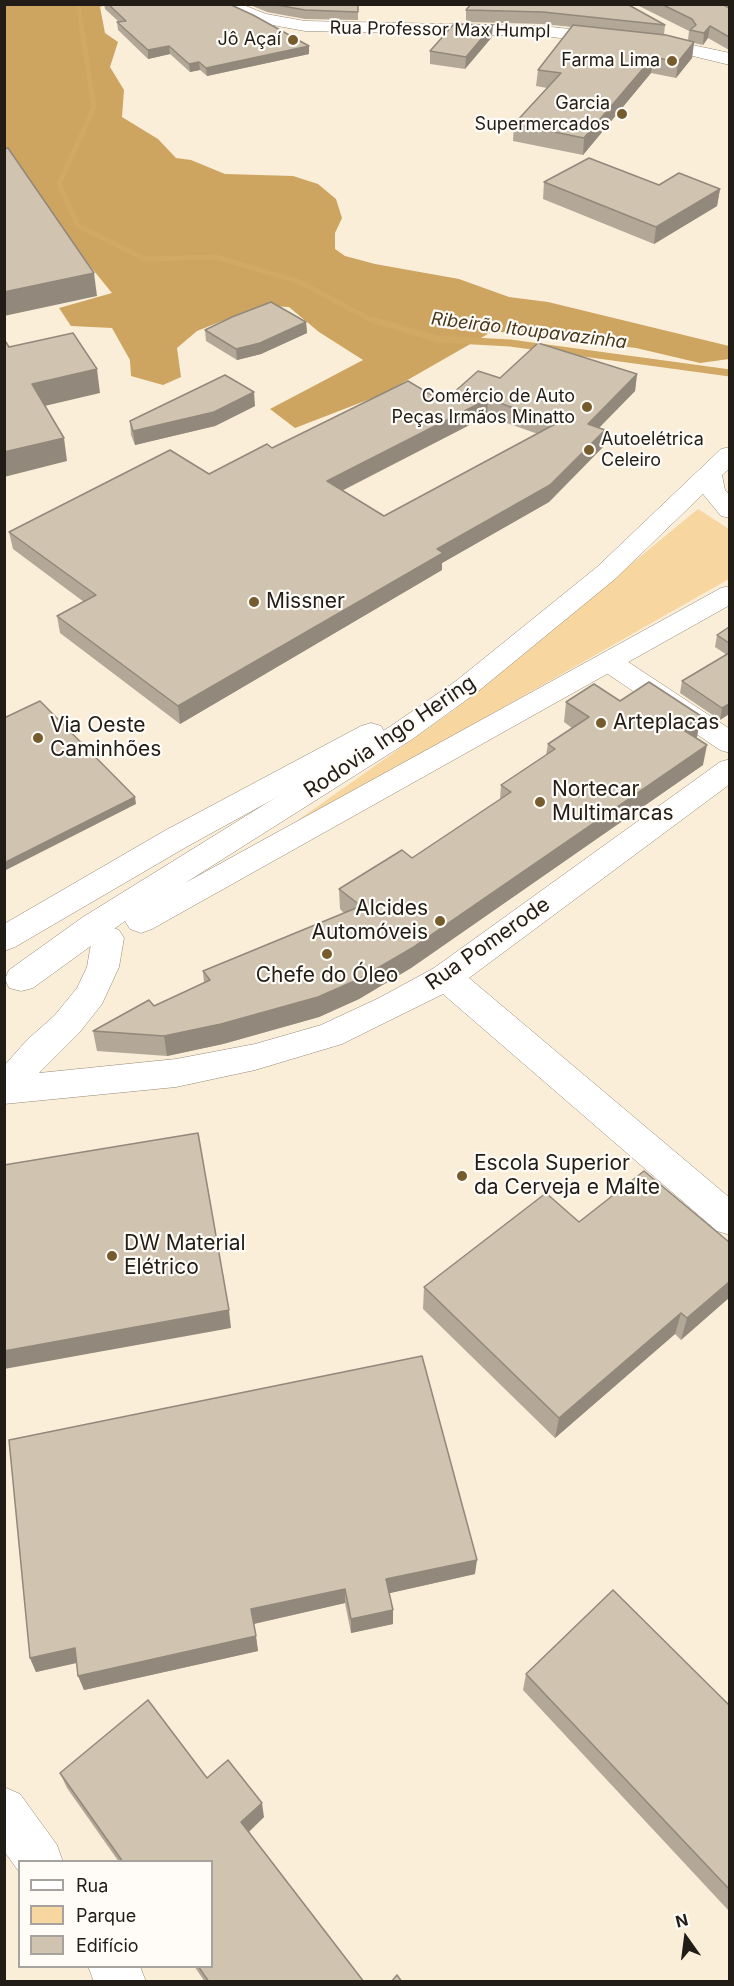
<!DOCTYPE html>
<html>
<head>
<meta charset="utf-8">
<style>
	body { margin:0 }
	#map { position:relative; width:734px; height:1986px; overflow:hidden; background:#faeed9; font-family:Inter,sans-serif }
	canvas { display:block }
	.frame { position:absolute; inset:0; border:6px solid #211c15; pointer-events:none }
	.legend { position:absolute; left:18px; top:1860px; width:195px; height:108px; box-sizing:border-box; background:#fffcf8; border:2px solid #a6a29d; margin:0; padding:8px 10px; list-style:none; font-size:18px; color:#211c15 }
	.legend li { display:flex; align-items:center; gap:12px; height:30px }
	.legend b { width:30px; border:2px solid #a6a29d }
	.north { position:absolute; left:656px; top:1908px; width:60px; height:60px; -webkit-text-stroke:4px #fffcf8; paint-order:stroke; rotate:346deg; font-size:16px; font-weight:700; line-height:24px; text-align:center; color:#211c15 }
	.north::after { content:''; display:block; margin:auto; width:21px; height:27px; background:#211c15; clip-path:polygon(50% 0,100% 100%,50% 72%,0 100%) }
</style>
</head>
<body>
<div id="map">
<canvas width="734" height="1986"></canvas>
<div class="frame"></div>
<ul class="legend">
<li><b style="height:8px;background:#fff"></b>Rua</li>
<li><b style="height:16px;background:#f7d6a0"></b>Parque</li>
<li><b style="height:16px;background:#d0c3b0"></b>Edifício</li>
</ul>
<div class="north">N</div>
</div>
<script>
const c = document.querySelector('canvas').getContext('2d');
c.lineJoin = 'round';
function fillPath(path, color) { c.fillStyle = color; c.fill(path, 'evenodd'); }
const poly = rows => new Path2D(rows.map(r => 'M' + r).join(''));
function stroke(path, color, width, dash) { c.strokeStyle = color; c.lineWidth = width; c.lineCap = dash ? 'butt' : 'round'; c.setLineDash(dash || []); c.stroke(path); }
function drawText(font, color, halo, rows, align = 'center') {
  c.font = font + ' Inter,sans-serif'; c.lineWidth = 4.5; c.setLineDash([]); c.textBaseline = 'middle'; c.strokeStyle = halo; c.fillStyle = color; for (const [text, x, y, turn = 0] of rows) {
    c.save(); c.translate(x, y); c.rotate((+turn || 0) * Math.PI / 180); c.textAlign = isNaN(turn) ? turn : align; if (halo) c.strokeText(text, 0, 0); c.fillText(text, 0, 0); c.restore();
  }
}
const green = poly([
	[698,509,729,529,729,579,270,840,454,710]
]);
const forest = poly([
	[5,5,105,5,100,7,105,33,118,42,110,67,124,90,122,117,158,139,176,158,191,160,225,174,293,176,318,184,336,199,342,218,335,233,335,249,345,256,375,264,459,279,509,297,548,302,729,346,729,359,700,363,636,348,493,331,383,394,295,428,270,409,363,360,319,332,289,307,271,306,232,317,197,331,177,348,181,377,163,385,131,376,130,360,112,328,71,326,59,308,112,293,5,162]
]);
const streamFar1 = poly([
	[78,4,94,107,59,184,78,226,145,259,216,257,300,282,375,322]
]);
const stream = poly([
	[373,320,438,339,510,343,730,373]
]);
const minor = poly([
	[215,4,241,4,266,14,305,21,542,26,664,39,730,53,730,65,664,49,542,36,305,31,256,22,215,4],
	[609,653,619,656,730,729,730,753,720,750,599,668,595,662,599,656,609,653],
	[371,723,381,726,385,733,381,740,188,846,15,947,4,951,4,924,166,830,361,726,371,723],
	[730,759,730,784,469,978,730,1198,730,1235,717,1231,443,994,342,1044,255,1070,176,1087,4,1104,4,1066,27,1040,55,1015,77,988,87,967,92,938,97,930,108,926,119,930,124,938,119,967,102,1004,79,1033,39,1073,176,1059,255,1044,321,1025,379,998,434,968,720,762,730,759],
	[4,1787,20,1794,57,1845,63,1862,20,1862,20,1873,4,1851,4,1787],
	[88,1966,140,1966,146,1982,94,1982,88,1966]
]);
const highway = poly([
	[730,447,730,468,722,475,725,490,730,495,730,518,721,516,703,494,615,579,476,693,411,740,185,883,721,588,730,586,730,605,152,929,141,933,130,929,125,921,33,988,21,991,9,988,5,979,9,970,83,917,391,726,456,681,597,567,721,449,730,447]
]);
const wall = poly([
	[104,4,229,4,309,46,309,54,207,76,200,70,190,72,170,54,148,59,118,30,117,22,119,22,105,9],
	[248,4,358,4,358,20,305,19,267,12],
	[471,4,665,25,664,35,688,40,689,31,635,4,722,4,729,8,729,50,708,38,703,45,694,43,692,58,676,78,651,73,583,155,513,141,514,124,547,88,536,86,538,70,572,27,542,24,466,22,466,10],
	[492,37,465,69,430,64,430,51],
	[544,182,659,185,720,189,717,206,654,244,543,199],
	[306,322,307,333,261,354,237,360,206,341,205,330],
	[637,374,635,391,599,428,605,430,603,447,549,502,442,563,442,570,180,724,60,633,57,616,84,602,13,549,9,532,209,474,272,448,443,402,500,378],
	[487,416,538,434,384,516,342,491],
	[255,406,215,426,135,445,131,435,130,421],
	[729,627,729,714,720,720,680,693,682,681,727,655,715,647,717,635],
	[620,701,697,737,696,738,703,765,411,968,359,999,319,1017,223,1044,167,1056,97,1051,93,1031,154,1006,204,983,203,971,344,913,340,909,339,889,412,858,500,800,501,785,546,755,548,744,572,728,564,722,566,702],
	[579,1222,729,1242,681,1340,675,1334,555,1438,423,1309,424,1287],
	[9,1440,475,1574,389,1593,393,1610,393,1624,351,1633,345,1603,254,1624,258,1651,84,1690,77,1663,36,1672,30,1658],
	[526,1674,729,1705,729,1911,523,1690],
	[60,1773,207,1778,264,1817,249,1832,364,1982,205,1982,194,1966,212,1966,212,1862,119,1862,67,1788]
]);
const shadedWall = poly([
	[493,25,492,37,465,69,466,57],
	[710,26,708,38,703,45,704,33],
	[694,42,692,58,676,78,678,62],
	[169,46,170,54,148,59,148,50],
	[309,46,309,54,207,76,206,68],
	[653,57,651,73,583,155,584,138],
	[199,62,200,70,190,72,189,64],
	[720,189,717,206,654,244,656,227],
	[94,273,97,296,4,316,4,292],
	[306,322,307,333,261,354,237,360,236,349],
	[97,369,100,393,36,408,32,384],
	[637,374,635,391,586,441,588,424],
	[254,392,255,406,215,426,135,445,133,431],
	[488,399,487,416,327,498,327,481],
	[605,430,603,447,549,502,442,563,442,570,180,724,178,706,437,549],
	[64,438,67,461,4,477,4,452],
	[729,704,729,714,720,720,722,708],
	[701,716,697,737,678,749,682,729],
	[707,745,703,765,411,968,359,999,319,1017,223,1044,167,1056,164,1036],
	[135,797,136,804,4,871,4,863],
	[729,1282,729,1298,681,1340,687,1318],
	[229,1310,231,1328,4,1369,4,1351],
	[681,1313,675,1334,555,1438,559,1418],
	[477,1560,475,1574,386,1594,386,1579],
	[345,1589,345,1603,253,1624,251,1609],
	[393,1610,393,1624,351,1633,351,1619],
	[256,1636,258,1651,84,1690,78,1676],
	[75,1648,80,1662,36,1672,30,1658],
	[262,1803,264,1817,244,1836,241,1822]
]);
const building = poly([
	[108,4,229,4,253,15,309,46,206,68,199,62,189,64,169,46,148,50,117,22,126,21,108,4],
	[271,4,358,4,358,12,305,10,271,4],
	[471,4,627,4,665,25,543,12,466,10,471,4],
	[661,4,722,4,729,8,729,37,710,26,704,33,690,30,696,25,692,19,661,4],
	[454,24,493,25,466,57,430,51,454,24],
	[573,25,666,35,694,42,678,62,653,57,584,138,514,124,561,73,538,70,573,25],
	[8,148,94,273,4,292,4,149,8,148],
	[589,158,659,185,679,173,720,189,656,227,544,182,589,158],
	[271,302,306,322,260,343,236,349,205,330,232,317,271,302],
	[73,333,97,369,32,384,64,438,4,452,4,339,9,347,73,333],
	[538,343,637,374,588,424,605,430,550,485,437,549,443,553,178,706,57,616,96,595,9,532,170,450,209,474,267,444,272,448,408,381,443,402,478,371,500,378,538,343],
	[488,399,557,423,384,516,327,481,488,399],
	[225,375,254,392,214,412,133,431,130,421,225,375],
	[729,627,729,643,717,635,729,627],
	[729,653,729,704,722,708,682,681,729,653],
	[649,682,701,716,682,729,707,745,412,948,359,979,318,997,221,1024,164,1036,93,1031,149,1000,154,1006,210,980,203,971,361,906,339,889,402,850,412,858,511,792,501,785,555,749,548,744,589,717,566,702,594,684,620,701,649,682],
	[40,701,135,797,4,863,4,718,40,701],
	[198,1133,229,1310,4,1351,4,1165,198,1133],
	[644,1171,729,1242,729,1282,687,1318,681,1313,559,1418,424,1287,546,1193,579,1222,644,1171],
	[422,1356,477,1560,386,1579,393,1610,351,1619,345,1589,251,1609,256,1636,78,1676,75,1648,30,1658,9,1440,422,1356],
	[613,1590,729,1705,729,1889,526,1674,613,1590],
	[148,1700,207,1778,228,1760,262,1803,241,1822,364,1982,209,1982,198,1966,212,1966,212,1862,123,1862,60,1773,148,1700],
	[397,1975,402,1982,391,1982,397,1975]
]);
const markers = [
	[293,40,6,"#765b2d"],
	[672,61,6,"#765b2d"],
	[622,114,6,"#765b2d"],
	[587,407,6,"#765b2d"],
	[589,450,6,"#765b2d"],
	[254,602,6,"#765b2d"],
	[601,723,6,"#765b2d"],
	[38,738,6,"#765b2d"],
	[540,802,6,"#765b2d"],
	[440,921,6,"#765b2d"],
	[327,954,6,"#765b2d"],
	[462,1176,6,"#765b2d"],
	[112,1256,6,"#765b2d"]
];
const farStreetnames = [
	["Rua Professor Max Humpl",440,30,1]
];
const farPoinames = [
	["Jô Açaí",281,40],
	["Farma Lima",660,61],
	["Garcia",610,104],
	["Supermercados",610,125],
	["Comércio de Auto",575,397],
	["Peças Irmãos Minatto",575,418],
	["Autoelétrica",601,440,"left"],
	["Celeiro",601,461,"left"]
];
const farWaternames = [
	["Ribeirão Itoupavazinha",529,331,7]
];
const poiNames = [
	["Missner",266,602],
	["Arteplacas",613,723],
	["Via Oeste",50,726],
	["Caminhões",50,750],
	["Nortecar",552,790],
	["Multimarcas",552,814],
	["Alcides",428,909,"right"],
	["Automóveis",428,933,"right"],
	["Chefe do Óleo",327,976,"center"],
	["Escola Superior",474,1164],
	["da Cerveja e Malte",474,1188],
	["DW Material",124,1244],
	["Elétrico",124,1268]
];
const streetNames = [
	["Rodovia Ingo Hering",390,737,-34],
	["Rua Pomerode",488,944,-35]
];
fillPath(green, '#f7d6a0');
fillPath(forest, '#cda460');
stroke(streamFar1, '#d1a964', 5);
stroke(stream, '#d1a964', 7);
stroke(minor, '#948876', 1);
stroke(highway, '#948876', 1);
fillPath(minor, '#fff');
fillPath(highway, '#fff');
fillPath(wall, '#b3a897');
fillPath(shadedWall, '#92887b');
fillPath(building, '#d0c3b0');
stroke(building, '#92887b', 1.5);
for (const [x, y, r, color] of markers) { const dot = new Path2D(); dot.arc(x, y, r, 0, 2 * Math.PI); c.fillStyle = color; c.fill(dot); stroke(dot, '#fffcf8', 2); }
drawText('18px', '#211c15', '#fffcf8', farStreetnames);
drawText('18px', '#211c15', '#fffcf8', farPoinames, 'right');
drawText('italic 18px', '#493719', '#fffcf8', farWaternames);
drawText('21px', '#211c15', '#fffcf8', poiNames, 'left');
drawText('21px', '#211c15', '#fffcf8', streetNames);
</script>
</body>
</html>
